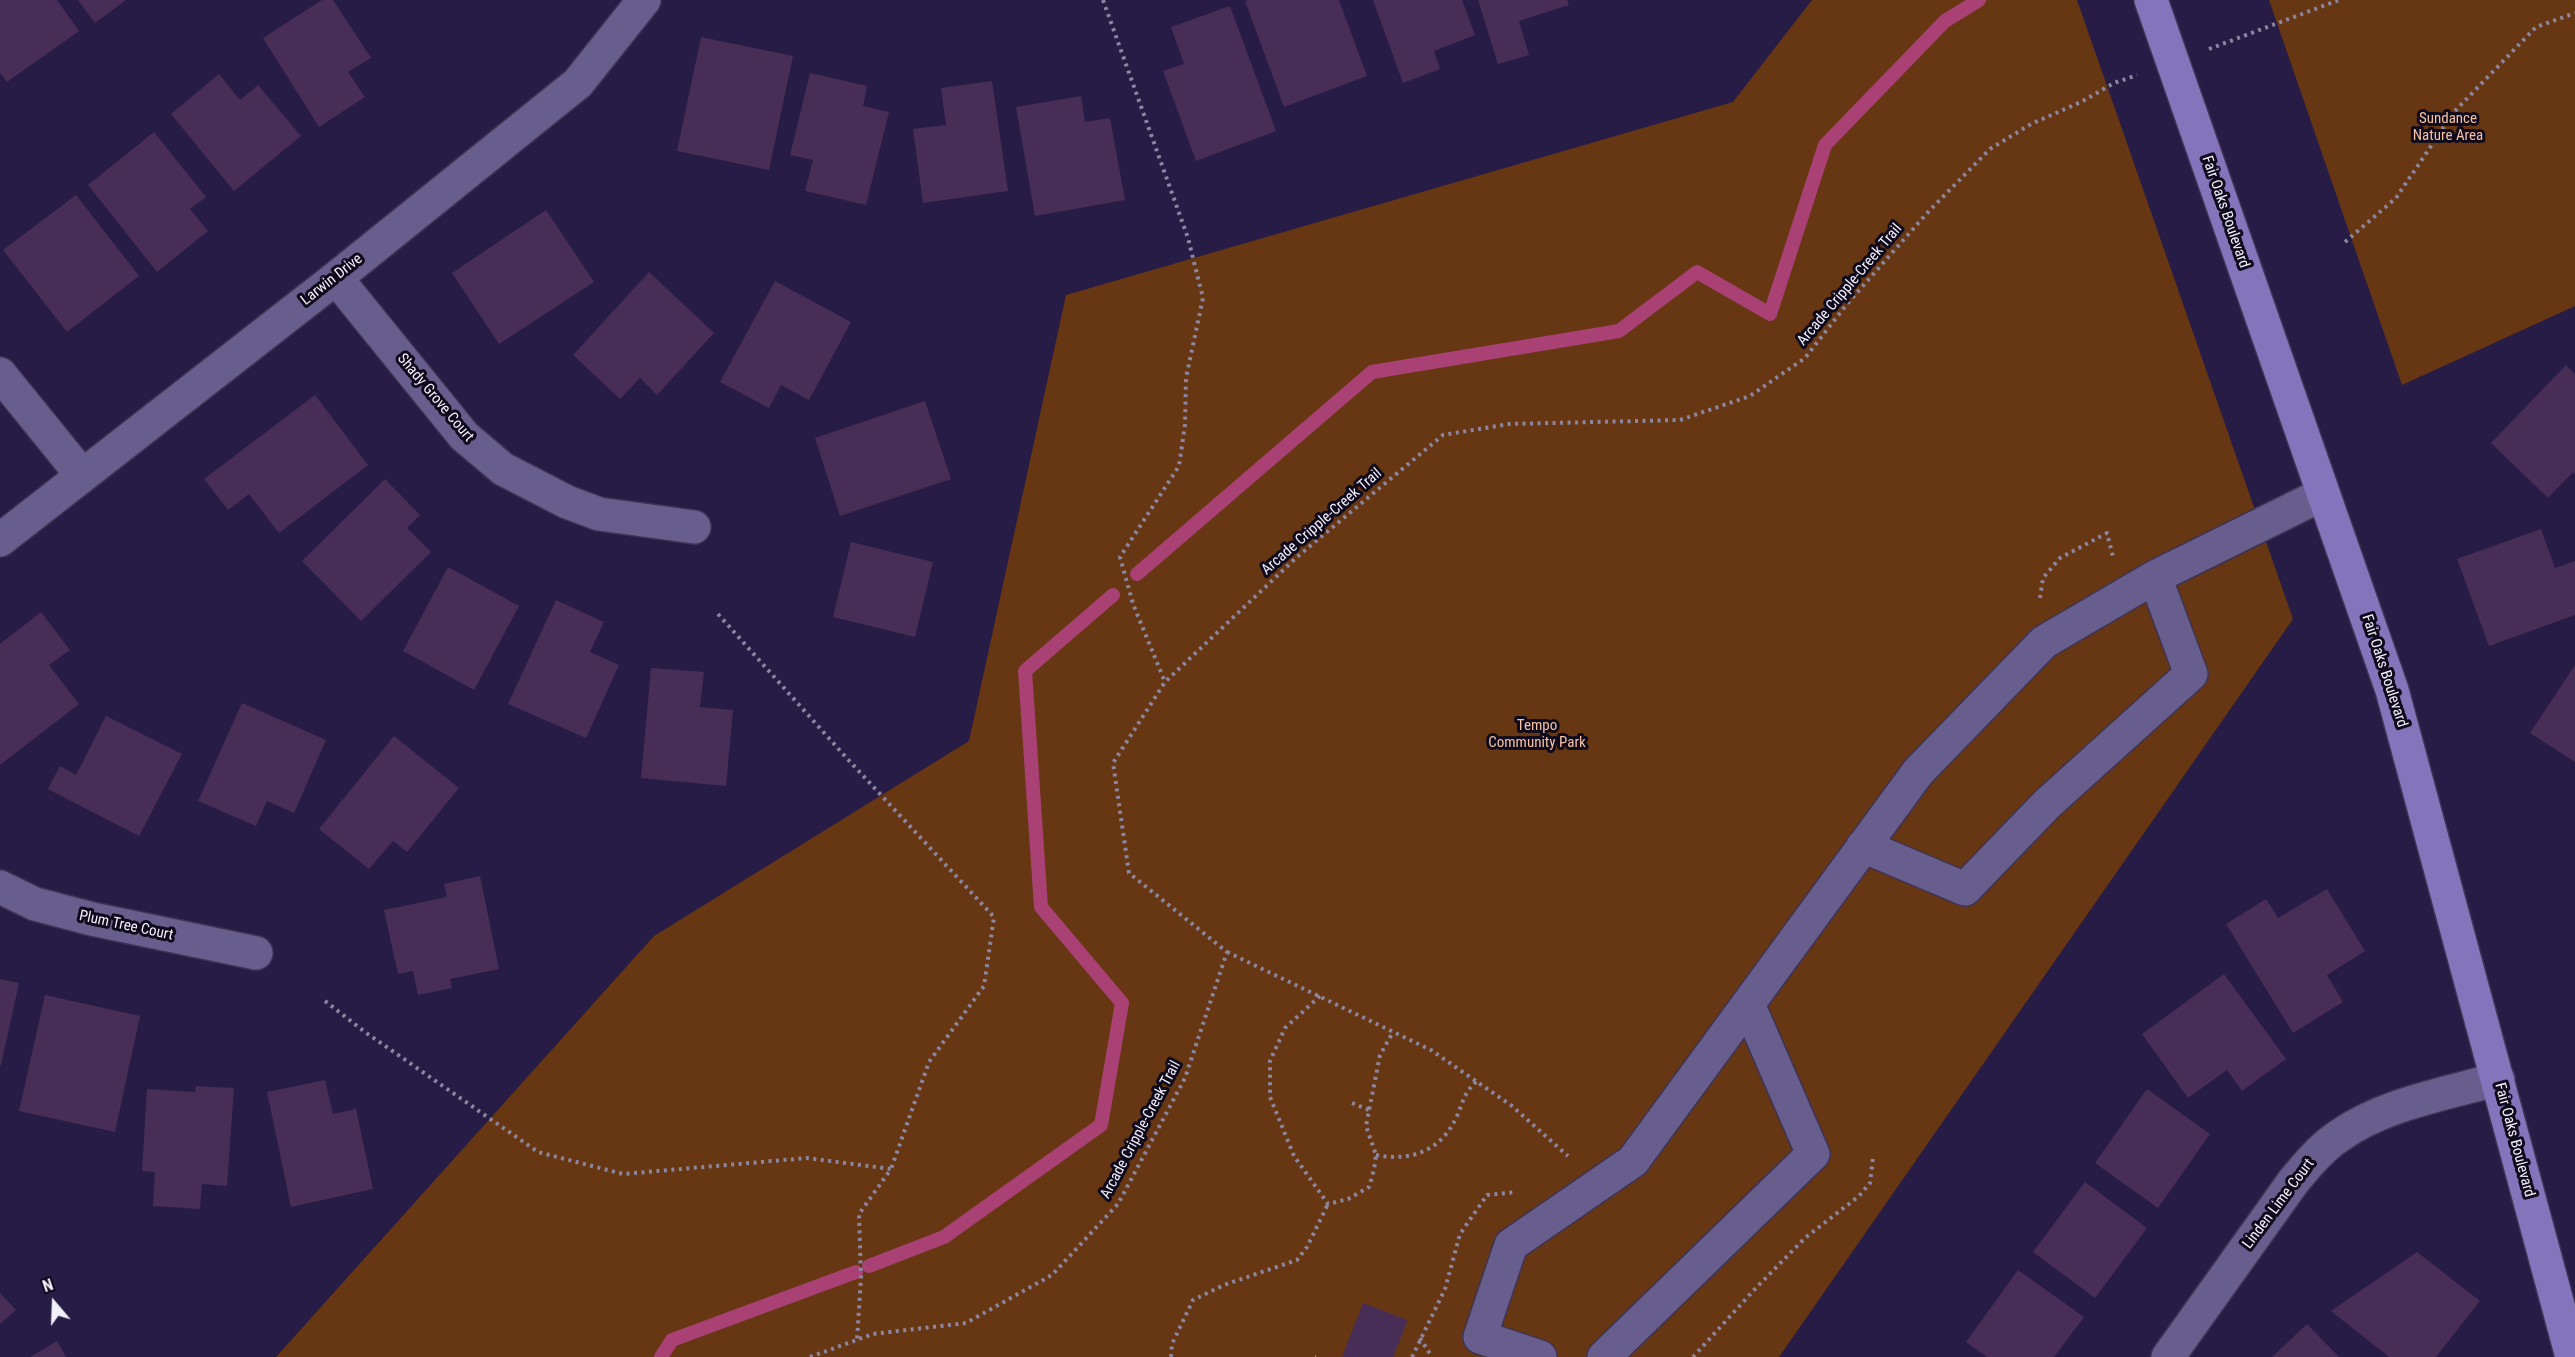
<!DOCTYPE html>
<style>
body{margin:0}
#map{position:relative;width:2575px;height:1357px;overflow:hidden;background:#271c45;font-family:"Roboto Condensed",sans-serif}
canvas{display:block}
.north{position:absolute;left:24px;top:1273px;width:60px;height:60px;-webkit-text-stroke:4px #0f0a1c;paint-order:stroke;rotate:341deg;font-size:16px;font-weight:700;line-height:24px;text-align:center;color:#f2f0fb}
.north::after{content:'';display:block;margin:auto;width:21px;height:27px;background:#f2f0fb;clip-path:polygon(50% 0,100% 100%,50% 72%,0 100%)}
</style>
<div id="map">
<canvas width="2575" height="1357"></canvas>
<div class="north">N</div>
</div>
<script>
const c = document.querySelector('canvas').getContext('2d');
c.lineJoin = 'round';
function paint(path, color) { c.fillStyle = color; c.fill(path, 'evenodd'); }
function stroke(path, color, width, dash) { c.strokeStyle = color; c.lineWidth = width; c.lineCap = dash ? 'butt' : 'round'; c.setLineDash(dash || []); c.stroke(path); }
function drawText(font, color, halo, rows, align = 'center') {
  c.font = font + ' "Roboto Condensed",sans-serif'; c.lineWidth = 6; c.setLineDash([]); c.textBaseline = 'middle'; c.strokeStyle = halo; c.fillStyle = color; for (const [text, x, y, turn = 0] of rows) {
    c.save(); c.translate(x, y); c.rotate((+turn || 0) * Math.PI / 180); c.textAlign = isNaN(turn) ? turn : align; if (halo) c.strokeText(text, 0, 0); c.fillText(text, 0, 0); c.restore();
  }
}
const green = new Path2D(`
 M1812 0H2077L2293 619 1779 1357H276L654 936 969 741 1066 295 1733 102Z
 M2269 0H2575V306L2402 385Z`);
const stream = new Path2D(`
 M1137 574 1372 372 1619 331 1697 272 1770 314 1825 145 1945 21 1979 0
 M869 1266 944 1237 1101 1125 1122 1003 1041 907 1025 671 1113 595
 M661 1357 672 1340 856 1272`);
const building = new Path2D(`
 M0 0H57L79 31 7 82 0 73Z
 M78 0H126L95 23Z
 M322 0H333L371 58 348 72 365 97 319 127 263 38Z
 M1249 0H1339L1367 76 1284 107 1245 1Z
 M1373 0H1462L1475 35 1434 51 1440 69 1403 83Z
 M1478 0H1567L1569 5 1519 21 1529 55 1498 64Z
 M1230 6 1276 131 1196 161 1163 71 1184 64 1171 27Z
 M701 37 793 56 769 170 677 151Z
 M810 73 867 86 863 106 889 112 866 205 805 191 813 160 790 155Z
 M219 74 240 100 258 85 301 136 234 191 171 114Z
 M992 81 1008 191 923 203 913 129 946 125 941 88Z
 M1081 96 1085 122 1110 118 1125 200 1035 216 1016 107Z
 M154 132 206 197 190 209 208 231 157 272 88 185Z
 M76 195 139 276 67 332 3 250Z
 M546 210 594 282 499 344 452 273Z
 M649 272 714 333 657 395 640 378 620 399 573 355Z
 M775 281 851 322 809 400 781 385 769 408 720 382Z
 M2566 365 2575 374V474L2573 472 2548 498 2491 443Z
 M315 395 368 465 279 533 249 494 228 510 204 479Z
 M925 401 951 479 840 516 815 438Z
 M385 479 420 515 407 528 431 552 361 621 302 561Z
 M2541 529 2555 568 2575 561V615L2489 646 2457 559Z
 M851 542 933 562 915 637 833 617Z
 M448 567 519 606 474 690 403 651Z
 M556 600 604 622 590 652 619 665 586 738 508 704Z
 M41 612 70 650 49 665 79 704 0 765V644Z
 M2575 665V762L2530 733Z
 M651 668 704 672 700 707 733 710 726 786 641 778Z
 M242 703 326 740 294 813 267 801 256 826 198 801Z
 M106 716 182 754 139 836 48 789 60 766 76 775Z
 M394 736 459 788 407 852 393 841 369 869 319 829Z
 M480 876 499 969 450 979 452 988 418 995 413 971 398 974 384 910 447 897 444 884Z
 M2327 889 2365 951 2327 975 2343 1002 2293 1033 2226 924 2266 899 2278 918Z
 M2224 974 2286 1059 2242 1091 2227 1070 2188 1098 2142 1034Z
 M0 979 19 983 1 1065H0Z
 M45 995 140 1016 115 1132 19 1111Z
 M325 1080 333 1114 356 1109 373 1189 291 1207 267 1092Z
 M196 1086 234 1088 227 1186 202 1184 200 1209 153 1206 155 1172 142 1171 147 1089 195 1092Z
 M2147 1089 2210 1134 2158 1208 2095 1163Z
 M2085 1182 2147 1228 2095 1298 2033 1252Z
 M2417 1252 2480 1301 2436 1357H2389L2331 1311Z
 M2018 1270 2084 1317 2054 1357H1987L1966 1342Z
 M0 1293 16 1310 0 1324Z
 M1363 1303 1408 1320 1393 1357H1342Z
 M2307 1324 2339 1357H2272Z
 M57 1341 66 1357H30Z`);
const path = new Path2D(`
 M1103 0 1188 238 1203 298 1186 378 1185 425 1179 466 1120 557 1133 604 1165 682
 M2209 49 2339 0
 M2345 242 2396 198 2454 112 2536 27 2575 13
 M2040 598 2043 578 2060 558 2107 533 2113 557
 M718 614 843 754 994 917 984 986 929 1062 891 1169
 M1227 952 1431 1050 1512 1106 1568 1156
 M1320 996 1285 1028 1270 1061V1097L1294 1156 1328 1204 1348 1199 1369 1187 1374 1170 1376 1155 1366 1126 1380 1055 1393 1032
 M325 1001 365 1032 538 1152 623 1174 807 1158 891 1169 859 1214 861 1278 857 1339
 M1352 1103 1369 1110
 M1376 1155C1412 1162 1442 1150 1457 1116 1464 1100 1463 1094 1477 1081
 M1420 1338 1432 1357
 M810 1357 873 1334 966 1323 1052 1275 1118 1204 1185 1078 1227 952 1129 873 1113 763 1165 682 1297 557 1443 435 1509 424 1680 420 1750 396 1805 358 1847 304 1929 211 1990 149 2031 124 2081 102 2114 83 2137 75
 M1171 1357 1172 1344 1193 1300 1224 1285 1297 1260 1307 1247 1328 1204
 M1315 1357H1316
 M1412 1357 1445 1289 1460 1234 1487 1195 1516 1192
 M1693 1357 1754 1290 1805 1238 1859 1196 1870 1183 1873 1158`);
const minor = new Path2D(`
 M336 278 464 436 503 469 567 502 599 514 694 527
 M0 374 81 474
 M0 540 336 278 578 83 644 0
 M1863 846 1965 889 2047 804 2191 674 2155 577
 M0 887 35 904 92 919 256 953
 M1540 1357 1480 1337 1511 1245 1633 1161 1918 772 2044 642 2155 577 2323 494
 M1604 1357 1813 1154 1748 1004
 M2168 1357 2293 1182C2307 1165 2321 1148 2339 1136 2384 1104 2445 1094 2498 1079`);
const major = new Path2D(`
 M2151 0 2392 690 2572 1357`);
const parkNames = [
 ["Sundance",2448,119],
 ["Nature Area",2448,136],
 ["Tempo",1537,726],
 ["Community Park",1537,743]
];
const streetNames = [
 ["Fair Oaks Boulevard",2225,212,71],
 ["Larwin Drive",332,280,-38],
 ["Arcade Cripple-Creek Trail",1850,285,-50],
 ["Shady Grove Court",435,398,50],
 ["Arcade Cripple-Creek Trail",1322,522,-41],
 ["Fair Oaks Boulevard",2384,671,72],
 ["Plum Tree Court",126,926,12],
 ["Arcade Cripple-Creek Trail",1141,1130,-62],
 ["Fair Oaks Boulevard",2514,1140,75],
 ["Linden Lime Court",2279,1204,-53]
];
paint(green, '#673714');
stroke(stream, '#a94174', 14);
paint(building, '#482e56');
stroke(minor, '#3e3354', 36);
stroke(major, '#3e3354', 36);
stroke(path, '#8c86a0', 4, [3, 4.5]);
stroke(minor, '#685e8d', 33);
stroke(major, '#8474bc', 33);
drawText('15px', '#f6c3a5', '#0f0a1c', parkNames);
drawText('15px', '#f2f0fb', '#0f0a1c', streetNames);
</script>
